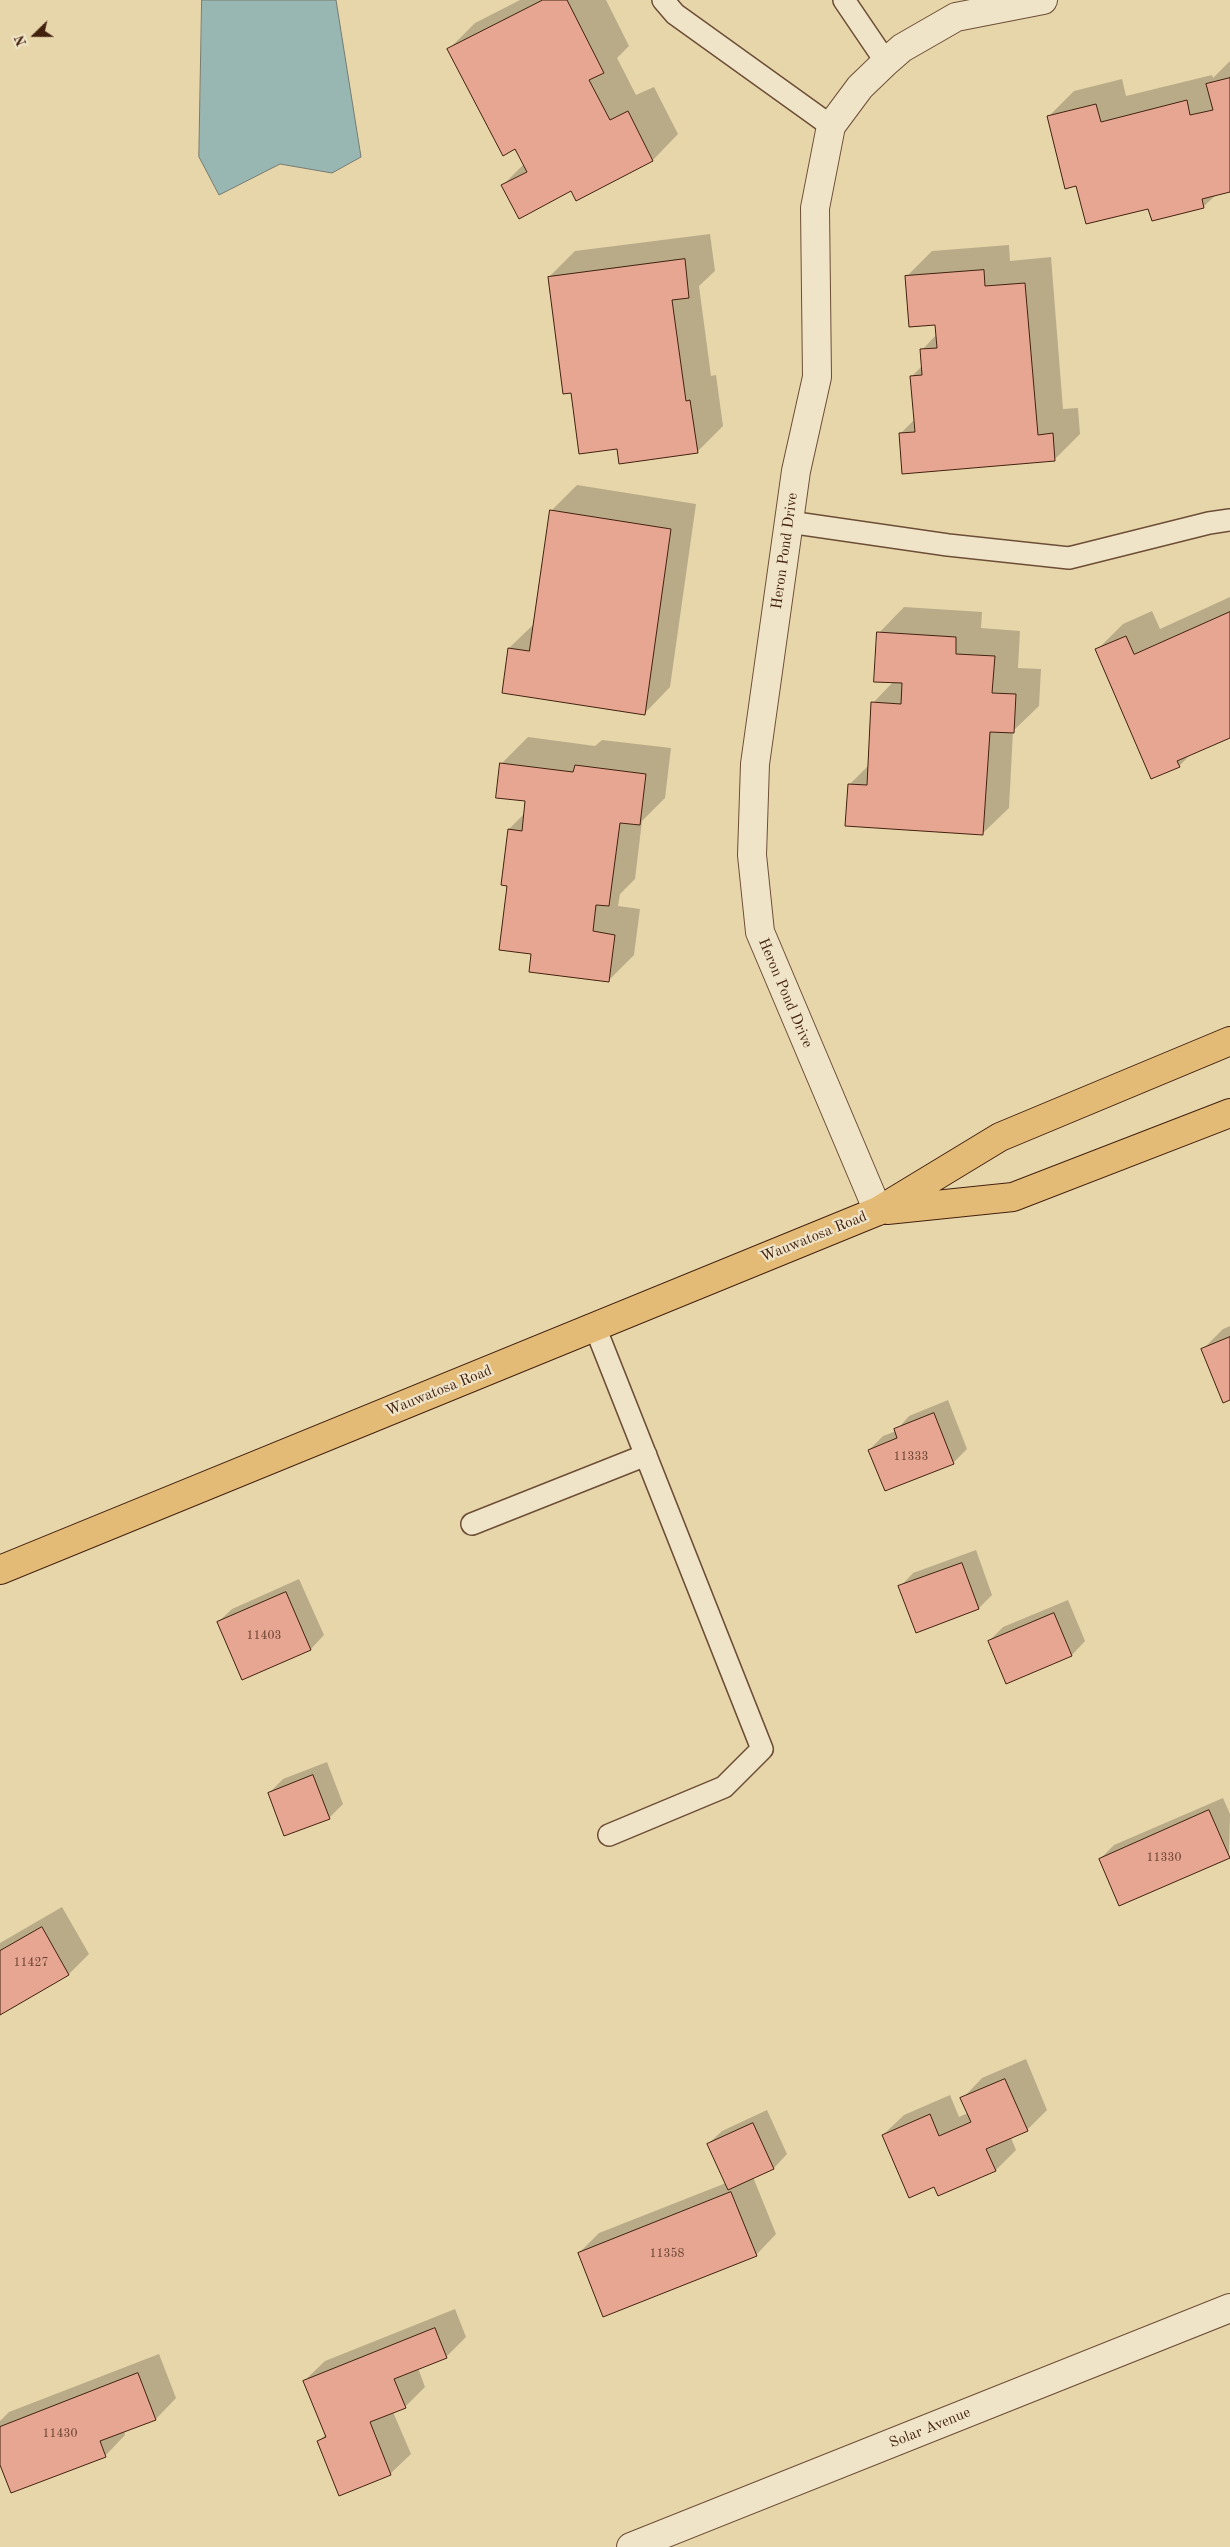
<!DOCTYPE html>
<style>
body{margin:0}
#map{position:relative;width:1230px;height:2547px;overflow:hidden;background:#e8d6ab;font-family:"Old Standard TT",serif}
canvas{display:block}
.north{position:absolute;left:10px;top:10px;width:50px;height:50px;-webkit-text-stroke:4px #f0e4c8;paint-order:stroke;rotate:248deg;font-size:14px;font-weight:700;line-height:20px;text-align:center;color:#42210f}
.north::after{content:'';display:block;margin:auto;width:18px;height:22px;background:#42210f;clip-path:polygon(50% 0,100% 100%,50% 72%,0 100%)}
</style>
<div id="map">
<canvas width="1230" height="2547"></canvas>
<div class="north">N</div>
</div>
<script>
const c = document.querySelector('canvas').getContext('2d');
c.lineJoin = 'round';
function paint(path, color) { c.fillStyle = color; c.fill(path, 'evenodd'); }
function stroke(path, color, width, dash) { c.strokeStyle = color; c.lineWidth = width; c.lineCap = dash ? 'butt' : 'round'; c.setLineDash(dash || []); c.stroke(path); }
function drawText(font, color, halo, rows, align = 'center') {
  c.font = font + ' "Old Standard TT",serif'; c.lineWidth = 4.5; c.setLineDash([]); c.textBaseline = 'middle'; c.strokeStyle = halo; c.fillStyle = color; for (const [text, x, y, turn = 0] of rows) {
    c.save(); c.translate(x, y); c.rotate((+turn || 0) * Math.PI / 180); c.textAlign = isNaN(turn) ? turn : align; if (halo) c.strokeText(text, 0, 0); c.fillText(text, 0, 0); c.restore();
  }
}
const water = new Path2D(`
 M202 0H336L361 157 332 173 280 164 219 195 199 157Z`);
const shadow = new Path2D(`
 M520 0H606L629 46 617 58 636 95 654 87 678 134 653 160 576 199 572 190 503 185 524 164 449 49 475 23Z
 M1230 61V191L1216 195 1203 207H1149L1077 184 1048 117 1074 91 1122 79 1126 96 1212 75 1213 78Z
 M710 234 715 271 699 286 711 376 716 375 723 426 697 452 618 447 572 392 549 277 575 251Z
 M1009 245 1010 261 1051 257 1063 409 1078 408 1080 434 1054 460 901 433 915 419 911 377 923 365 922 350 937 334 936 323 906 277 932 251Z
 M577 485 696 504 670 687 645 713 509 648 534 624 551 511Z
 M1230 597V737L1192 753 1179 766 1097 650 1123 624 1152 611 1160 629Z
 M904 607 982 612 981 628 1020 631 1018 668 1041 669 1039 706 1013 731 1009 808 983 833 849 785 869 765 873 703 894 681 879 633Z
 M528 737 595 746 602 740 671 748 665 798 642 821 635 879 620 894 618 906 640 909 634 955 608 981 532 953 508 885 509 829 525 813 527 800 498 797 502 763Z
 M1230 1326V1399L1203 1349 1223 1329Z
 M948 1400 967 1449 953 1463 869 1450 883 1436 896 1431 909 1416Z
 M976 1550 992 1595 979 1608 900 1587 913 1573Z
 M299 1579 324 1635 311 1649 218 1622 232 1609Z
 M1068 1600 1085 1641 1072 1655 1007 1682 989 1641 1003 1627Z
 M327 1762 343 1804 329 1818 269 1793 283 1779Z
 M1223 1798 1230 1814 1229 1857 1100 1859 1114 1845Z
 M62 1907 89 1954 69 1974 0 2014V1943Z
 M1026 2059 1047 2110 1027 2130 1011 2138 1016 2150 996 2170 935 2185 883 2135 904 2115 950 2095 959 2117 968 2113 962 2099 982 2078Z
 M767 2110 787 2154 774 2168 753 2177 776 2234 756 2255 579 2253 599 2233 726 2183 708 2144 722 2131Z
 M455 2309 466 2337 446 2357 418 2368 425 2387 405 2407 393 2412 411 2454 390 2474 319 2441 326 2434 304 2381 325 2361Z
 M159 2354 176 2398 156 2419 124 2431 125 2435 105 2456 0 2461V2421L9 2412Z`);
const building = new Path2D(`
 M543 0H567L604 73 589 80 610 120 628 111 653 161 576 201 571 191 519 219 501 185 527 172 515 149 503 156 447 49Z
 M1230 78V192L1202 199 1204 208 1152 221 1148 209 1086 224 1076 186 1065 189 1047 116 1096 104 1101 122 1187 100 1190 115 1213 110 1206 84Z
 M685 259 689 298 672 300 686 401 690 400 698 453 619 464 617 449 579 454 571 393 563 394 548 277Z
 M984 270 985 286 1025 283 1038 435 1053 433 1055 461 902 474 899 433 915 432 910 376 922 375 920 349 937 348 935 325 909 327 905 276Z
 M550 510 671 529 645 715 502 693 508 648 529 651Z
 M1230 612V738L1177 761 1180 767 1151 779 1095 649 1126 636 1134 654Z
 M877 632 956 637V654L995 656 992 693 1016 694 1014 733 990 732 983 835 845 826 848 784 867 785 871 702 901 704 902 683 874 682Z
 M500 763 573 772 575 765 646 774 640 825 620 823 609 906 596 905 593 931 615 935 609 982 529 972 531 954 499 950 507 886 501 885 508 829 522 831 525 801 496 798Z
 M1230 1337V1400L1223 1403 1201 1349Z
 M934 1413 954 1464 885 1491 868 1450 897 1438 894 1429Z
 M962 1563 979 1609 916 1633 898 1586Z
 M286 1592 311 1650 242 1680 217 1622Z
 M1054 1613 1072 1656 1006 1684 988 1641Z
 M313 1775 330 1819 284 1836 268 1793Z
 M1209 1810 1230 1858 1119 1906 1099 1859Z
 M42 1927 69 1975 0 2015V1951Z
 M1005 2079 1028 2131 986 2149 996 2171 938 2196 934 2187 909 2198 882 2135 930 2114 939 2136 971 2122 960 2098Z
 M753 2123 774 2169 728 2190 707 2144Z
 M731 2192 757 2256 603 2317 578 2253Z
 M435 2328 447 2358 394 2379 406 2408 370 2422 391 2475 339 2496 317 2441 326 2437 303 2381Z
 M138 2373 156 2420 100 2441 106 2457 11 2493 0 2465V2427Z`);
const service = new Path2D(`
 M663 0 675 14 831 126
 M844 0 886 62
 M789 522 948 545 1069 558 1209 523 1230 520
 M595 1327 762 1749 724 1787 609 1835
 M472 1524 646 1455`);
const minor = new Path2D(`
 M878 1211 760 932 752 855 755 764 796 471 817 377 815 208 831 126 860 87 886 62 902 48 956 17 1043 0
 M631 2547 1230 2308`);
const primary = new Path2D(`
 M887 1210 1013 1197 1230 1113
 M0 1570 878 1211 1000 1137 1230 1041`);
const numberNames = [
 ["11333",911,1457],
 ["11403",264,1636],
 ["11330",1164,1858],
 ["11427",31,1963],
 ["11358",667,2254],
 ["11430",60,2434]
];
const streetNames = [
 ["Heron Pond Drive",785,551,-82],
 ["Heron Pond Drive",785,993,67],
 ["Wauwatosa Road",814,1237,-22],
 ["Wauwatosa Road",439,1391,-22],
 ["Solar Avenue",930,2428,-22]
];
paint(water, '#99b7b2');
stroke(water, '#767b71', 1);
paint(shadow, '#0003');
paint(building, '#e6a692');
stroke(building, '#42210f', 1);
stroke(service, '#6c4e36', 24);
stroke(minor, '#6c4e36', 30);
stroke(primary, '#42210f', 30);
stroke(service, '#f0e4c8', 21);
stroke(minor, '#f0e4c8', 28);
stroke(primary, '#e4bb76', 28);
drawText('12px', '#6b4230', null, numberNames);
drawText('15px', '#42210f', '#f0e4c8', streetNames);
</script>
